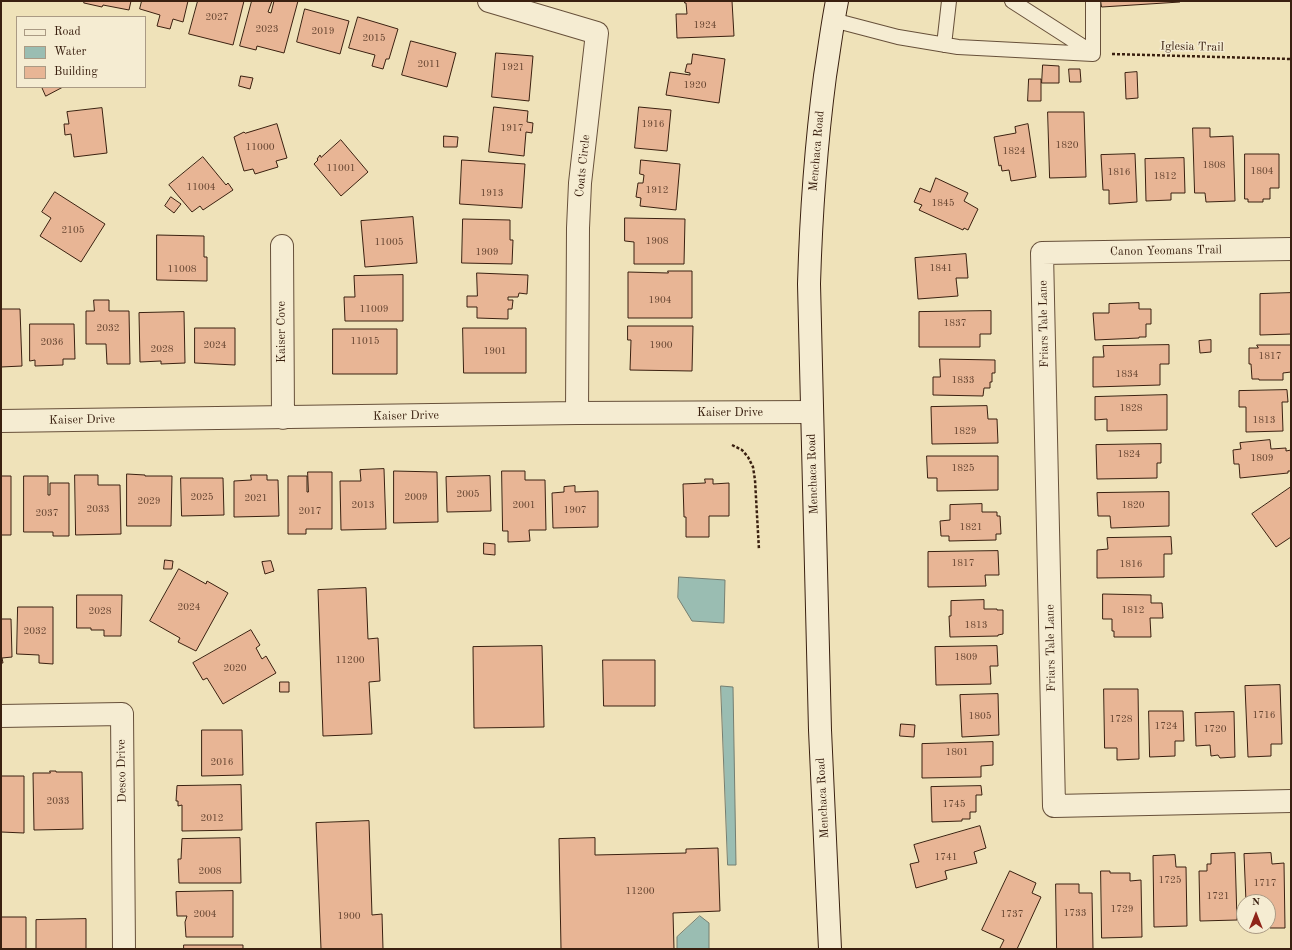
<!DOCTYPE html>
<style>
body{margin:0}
#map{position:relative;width:1292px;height:950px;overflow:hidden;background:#efe2b9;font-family:"Old Standard TT",serif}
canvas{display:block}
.frame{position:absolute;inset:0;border:2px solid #3a2010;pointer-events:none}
.legend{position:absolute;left:16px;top:16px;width:130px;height:72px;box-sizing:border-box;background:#f5ecd2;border:1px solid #aa9a84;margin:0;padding:5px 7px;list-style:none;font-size:12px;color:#3a2010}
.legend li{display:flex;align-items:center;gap:8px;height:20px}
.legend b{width:20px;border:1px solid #aa9a84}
.north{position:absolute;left:1236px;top:894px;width:40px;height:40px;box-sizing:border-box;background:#f5ecd2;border:1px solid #aa9a84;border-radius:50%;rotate:0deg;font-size:11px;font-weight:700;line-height:16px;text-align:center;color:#3a2010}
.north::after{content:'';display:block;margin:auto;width:14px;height:18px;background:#8f2418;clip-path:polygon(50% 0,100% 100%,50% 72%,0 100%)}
</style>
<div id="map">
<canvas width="1292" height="950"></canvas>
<div class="frame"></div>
<ul class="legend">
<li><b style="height:5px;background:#f5ecd2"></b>Road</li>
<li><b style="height:11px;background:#9abdb2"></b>Water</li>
<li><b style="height:11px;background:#e8b595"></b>Building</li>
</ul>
<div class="north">N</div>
</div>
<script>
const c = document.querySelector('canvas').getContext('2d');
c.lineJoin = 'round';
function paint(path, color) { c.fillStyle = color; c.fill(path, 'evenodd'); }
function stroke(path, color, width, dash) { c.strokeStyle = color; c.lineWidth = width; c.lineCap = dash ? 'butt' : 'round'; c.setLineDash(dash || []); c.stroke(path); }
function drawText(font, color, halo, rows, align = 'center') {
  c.font = font + ' "Old Standard TT",serif'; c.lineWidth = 3; c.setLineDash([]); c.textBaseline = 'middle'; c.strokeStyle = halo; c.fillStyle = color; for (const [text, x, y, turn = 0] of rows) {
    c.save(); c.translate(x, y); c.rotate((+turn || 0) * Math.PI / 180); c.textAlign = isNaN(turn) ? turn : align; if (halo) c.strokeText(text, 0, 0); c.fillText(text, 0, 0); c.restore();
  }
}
const water = new Path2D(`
 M679 577 725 580 724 623 692 621 678 598Z
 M721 686 733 687 736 865H728Z
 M700 916 709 923V949H677V937Z`);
const building = new Path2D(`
 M85 1H131L129 10 103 5 102 7 84 3Z
 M142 1H188L183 22 173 19 170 29 157 26 160 15 140 9Z
 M198 1H244L233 45 189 34Z
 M252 1H272L268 12 271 13 274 1H298L284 53 257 46 256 50 240 46Z
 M685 1H732L734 36 677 38 676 14H687L686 3H685Z
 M1101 1H1180V2L1102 7Z
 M305 9 349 21 340 54 297 42Z
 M358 17 398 29 389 59H386L383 69 372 66 375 55 349 48Z
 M411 41 456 53 447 87 402 75Z
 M496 53 533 56 529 101 492 97Z
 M693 54 725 59 719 103 666 95 670 72 690 75V73L685 72 687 64H691Z
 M1043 65 1059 66V83H1042Z
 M1069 69H1080L1081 82H1070Z
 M1137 72 1138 98 1126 99 1125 73Z
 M241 76 253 78 250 89 239 86Z
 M1029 79H1041V101H1028Z
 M42 87H63L46 96Z
 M494 107 528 111 527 122 533 123 532 133 526 132 524 156 489 152Z
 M639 107 671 110 667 151 635 148Z
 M102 108 107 153 74 157 71 134 65 135 64 124H69L67 112Z
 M1048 112H1084L1086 177 1050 178Z
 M277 124 287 158 276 161 278 167 268 170 255 174 253 169 244 171 234 137 244 132 245 133Z
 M1028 124 1036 177 1011 181 1009 170 1002 171 1001 165 999 166 994 137 1016 133 1015 127Z
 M1193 128H1210V137L1233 136 1235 201 1206 202 1205 193H1195Z
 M444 136 458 137 457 147H444Z
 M341 140 368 172 341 196 314 164 318 160 317 159 320 155 321 157Z
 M1135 154 1137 202 1109 204V190H1103L1101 155Z
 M1245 154H1279V188H1270V199H1263V202H1248V199H1245Z
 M203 157 226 185 228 183 233 190 203 210 200 206 192 212 169 185Z
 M1184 158 1185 193H1171V200L1146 201 1145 159Z
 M462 160 525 164 522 208 460 204Z
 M641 160 680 164 676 210 640 206 641 198 636 197 638 183H643L644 175 640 174Z
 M936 178 968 193 964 201 978 209 968 230 964 228 963 230 919 210 922 205 914 202 920 188 930 192Z
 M55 192 105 224 81 262 40 236 51 218 42 212Z
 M171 197 181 204 174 213 165 206Z
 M413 217 417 263 365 267 361 221Z
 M625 218 685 219 684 264H634V242L625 241Z
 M463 219 510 220V240H513L512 264 462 263Z
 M157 235 204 236V257H207V281L157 280Z
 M966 254 968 278H956L958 296 918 299 915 258Z
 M668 271H692V318H628V272L668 273Z
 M477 273 528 275 527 294 519 293 518 297H508V300H513L512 309H508V319L477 318V307H467V296H477Z
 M403 275V321H345L344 297H355L354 276Z
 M1291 293V334L1260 335V294Z
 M94 300H109V311H129L130 364H107L106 344H86V311H94Z
 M1139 303V309H1151V324H1146V337H1139V338L1095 340 1093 313H1109V304Z
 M1 309H20L22 366 1 367Z
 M991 311V334H980V347H919V312Z
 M184 312 185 363 161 364V361L140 362 139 313Z
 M30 324H74L75 359H63V365L35 366V360L30 361Z
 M628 326H693L692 371 630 370 631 340H628Z
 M195 328H235V365L195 363Z
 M463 328H526V373H464Z
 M333 329H397V374H333Z
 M1211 340V352L1200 353 1199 341Z
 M1169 345V364H1160V385L1093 387V357H1104L1103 346Z
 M1257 345H1291V372L1283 373V380H1259V379H1252L1251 364H1249V348H1258Z
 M940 359 995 360V373H992V382H990V388H984L983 396 933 395V377H940Z
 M1287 390 1288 402H1282L1283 431 1246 432V407H1239V391Z
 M1167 395V430L1107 431V419L1095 420V397Z
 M987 406 988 419H997L998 443 932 444 931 407Z
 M1270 440 1271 449 1286 448V451L1291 450V471H1288V473L1240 478 1239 464H1234L1233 450 1241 449 1240 443Z
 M1161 444V463H1157V478L1097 479 1096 445Z
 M927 456H998V490L937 491V478H928Z
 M384 469 386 529 341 530 340 481H361L360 470Z
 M394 471 437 472 438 522 394 523Z
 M502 471H525V480H545L546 530H529L530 541 508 542V531H503Z
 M308 472H332V529H306V534H288V476H307V492H308Z
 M127 474 145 475V476H172L171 526H127Z
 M75 475H98V485H120L121 534 76 535Z
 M251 475H267V480H278L279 516 234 517V481L251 480Z
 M1 476H11V535H1Z
 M24 476H48V495H50V483H69V536H53V532H24Z
 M490 476 491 511 447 512 446 477Z
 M181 478H223L224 515 182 516Z
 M705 479H713V484L729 483V516H709V537H686V517H684L683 484 705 483Z
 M575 486V492L598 491V527L553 528 552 493 564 492V487Z
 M1291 487V537L1276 547 1252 514Z
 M1169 492V526L1111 528 1110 516H1098L1097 493Z
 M982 504V512H997V516H1000L1001 534H996V540L949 541V536H941L940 521 950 520V505Z
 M1171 537 1172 554H1164V577L1097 578V550L1108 549 1107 538Z
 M484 543 495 544V555L484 554Z
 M998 551 999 575H985L986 586 928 587V552Z
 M165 560 173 561 172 569H164Z
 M271 561 274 571 265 574 262 562Z
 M179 569 206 584 207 581 228 593 196 651 178 642 180 638 150 621Z
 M366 588 368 639 378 638 380 681 369 682 372 734 323 736 318 590Z
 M1103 594 1151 595V603H1162L1163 618H1150L1151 637H1114V631H1112V619H1103Z
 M77 595H122L121 636H104V630H91V628H77Z
 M984 600V609H997V610H1003V634L998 635V636L950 637 949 616H951V601Z
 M18 607H53V664L39 663V655L17 654Z
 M1 619H11L12 657 2 658 3 663H1Z
 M251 630 260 645 256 648 262 659 266 656 276 673 223 704 207 678 203 680 193 663Z
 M542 646 544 727 474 728 473 647Z
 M997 646 998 666H990L991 684 936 685 935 647Z
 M603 660H655V706H604Z
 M280 682H289V692H280Z
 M1280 685 1282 744H1271V756L1248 757 1245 686Z
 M1104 689H1138L1139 759 1117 760V748H1105Z
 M998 694 999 735 962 737 960 695Z
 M1149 711H1183L1184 741H1175V756L1150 757Z
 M1234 712 1235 757 1220 758 1218 755 1211 756 1210 745 1196 746 1195 713Z
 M901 724 915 725 914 737 900 736Z
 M202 730H242L243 775 202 776Z
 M993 742V765L981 766V777L922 778V744Z
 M50 771H56V772H82L83 829 34 830 33 773H50Z
 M1 776H24V833L1 832Z
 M241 785 242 830 182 831V805L178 806V801H176L177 786Z
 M981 786 982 795H976V812H970V819H962V821L932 822 931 787Z
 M369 821 372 915 382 914 383 949H321L316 823Z
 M980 826 986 848 974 852 977 863 945 871 947 879 916 888 910 864 919 862 914 845Z
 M240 838 241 883H179L178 859H181L182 839Z
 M595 838V855L686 853V849L718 848 720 911 673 913 674 949H561L559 839Z
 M1235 853 1237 920 1200 921 1199 871H1207V864H1211V854Z
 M1271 853 1272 864 1284 863 1285 928H1270V919H1268V902H1246L1244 854Z
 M1175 855 1176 867H1186L1187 926 1154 927 1153 856Z
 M1010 871 1036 883 1032 893 1041 897 1017 949H1002L1000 948 1004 940 982 930Z
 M1101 871H1110V873H1130V881L1141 880 1142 937 1102 938Z
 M1056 884H1079V893H1092L1093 949H1057Z
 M233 891V937H186L185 922 187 916H177L176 892Z
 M1 917H26V949H1Z
 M86 919V949H36V920Z
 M184 945H243V949H184Z`);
const path = new Path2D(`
 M1112 54 1291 59
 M732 445 742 450 748 457 753 467 755 480 759 550`);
const service = new Path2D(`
 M1012 1 1093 53
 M1093 1V54
 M833 20 898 37 958 47 1093 54
 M944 45 949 1`);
const minor = new Path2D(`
 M489 1 597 33 580 183 578 228 577 413
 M282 246 283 418
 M1291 249 1042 253 1054 806 1291 801
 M1 421 577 413 811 412
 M1 716 122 714 124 949`);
const secondary = new Path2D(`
 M830 949 820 730 809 284C811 215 816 145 825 76 829 51 832 26 837 1`);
const numberNames = [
 ["2027",217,17],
 ["1924",705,25],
 ["2023",267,29],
 ["2019",323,31],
 ["2015",374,38],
 ["2011",429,64],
 ["1921",513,67],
 ["1920",695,85],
 ["1916",653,124],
 ["1917",512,128],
 ["1820",1067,145],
 ["11000",260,147],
 ["1824",1014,151],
 ["1808",1214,165],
 ["11001",341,168],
 ["1804",1262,171],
 ["1816",1119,172],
 ["1812",1165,176],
 ["11004",201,187],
 ["1912",657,190],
 ["1913",492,193],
 ["1845",943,203],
 ["2105",73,230],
 ["1908",657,241],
 ["11005",389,242],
 ["1909",487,252],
 ["1841",941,268],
 ["11008",182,269],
 ["1904",660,300],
 ["11009",374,309],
 ["1837",955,323],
 ["2032",108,328],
 ["11015",365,341],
 ["2036",52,342],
 ["2024",215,345],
 ["1900",661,345],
 ["2028",162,349],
 ["1901",495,351],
 ["1817",1270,356],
 ["1834",1127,374],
 ["1833",963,380],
 ["1828",1131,408],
 ["1813",1264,420],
 ["1829",965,431],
 ["1824",1129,454],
 ["1809",1262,458],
 ["1825",963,468],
 ["2005",468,494],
 ["2025",202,497],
 ["2009",416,497],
 ["2021",256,498],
 ["2029",149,501],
 ["2013",363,505],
 ["2001",524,505],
 ["1820",1133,505],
 ["2033",98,509],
 ["1907",575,510],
 ["2017",310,511],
 ["2037",47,513],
 ["1821",971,527],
 ["1817",963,563],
 ["1816",1131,564],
 ["2024",189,607],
 ["1812",1133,610],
 ["2028",100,611],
 ["1813",976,625],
 ["2032",35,631],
 ["1809",966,657],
 ["11200",350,660],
 ["2020",235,668],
 ["1716",1264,715],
 ["1805",980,716],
 ["1728",1121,719],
 ["1724",1166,726],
 ["1720",1215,729],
 ["1801",957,752],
 ["2016",222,762],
 ["2033",58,801],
 ["1745",954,804],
 ["2012",212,818],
 ["1741",946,857],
 ["2008",210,871],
 ["1725",1170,880],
 ["1717",1265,883],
 ["11200",640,891],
 ["1721",1218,896],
 ["1729",1122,909],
 ["1733",1075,913],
 ["2004",205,914],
 ["1737",1012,914],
 ["1900",349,916]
];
const streetNames = [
 ["Iglesia Trail",1192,47,1],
 ["Menchaca Road",817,151,-85],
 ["Coats Circle",583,166,-84],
 ["Canon Yeomans Trail",1166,251,-1],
 ["Friars Tale Lane",1044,324,-91],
 ["Kaiser Cove",282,332,-90],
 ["Kaiser Drive",730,413],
 ["Kaiser Drive",406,416,-1],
 ["Kaiser Drive",82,420,-1],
 ["Menchaca Road",813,474,-92],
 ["Friars Tale Lane",1051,648,-91],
 ["Desco Drive",122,771,-91],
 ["Menchaca Road",823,798,-93]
];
paint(water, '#9abdb2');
stroke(water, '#747e71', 1);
paint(building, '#e8b595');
stroke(building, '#3a2010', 1);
stroke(service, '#67503a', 16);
stroke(minor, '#67503a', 24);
stroke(secondary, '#3a2010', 24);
stroke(path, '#3a2010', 2.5, [3, 2]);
stroke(service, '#f5ecd2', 14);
stroke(minor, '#f5ecd2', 22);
stroke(secondary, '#f5ecd2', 22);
drawText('10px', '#664531', null, numberNames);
drawText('12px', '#3a2010', '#f5ecd2', streetNames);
</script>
